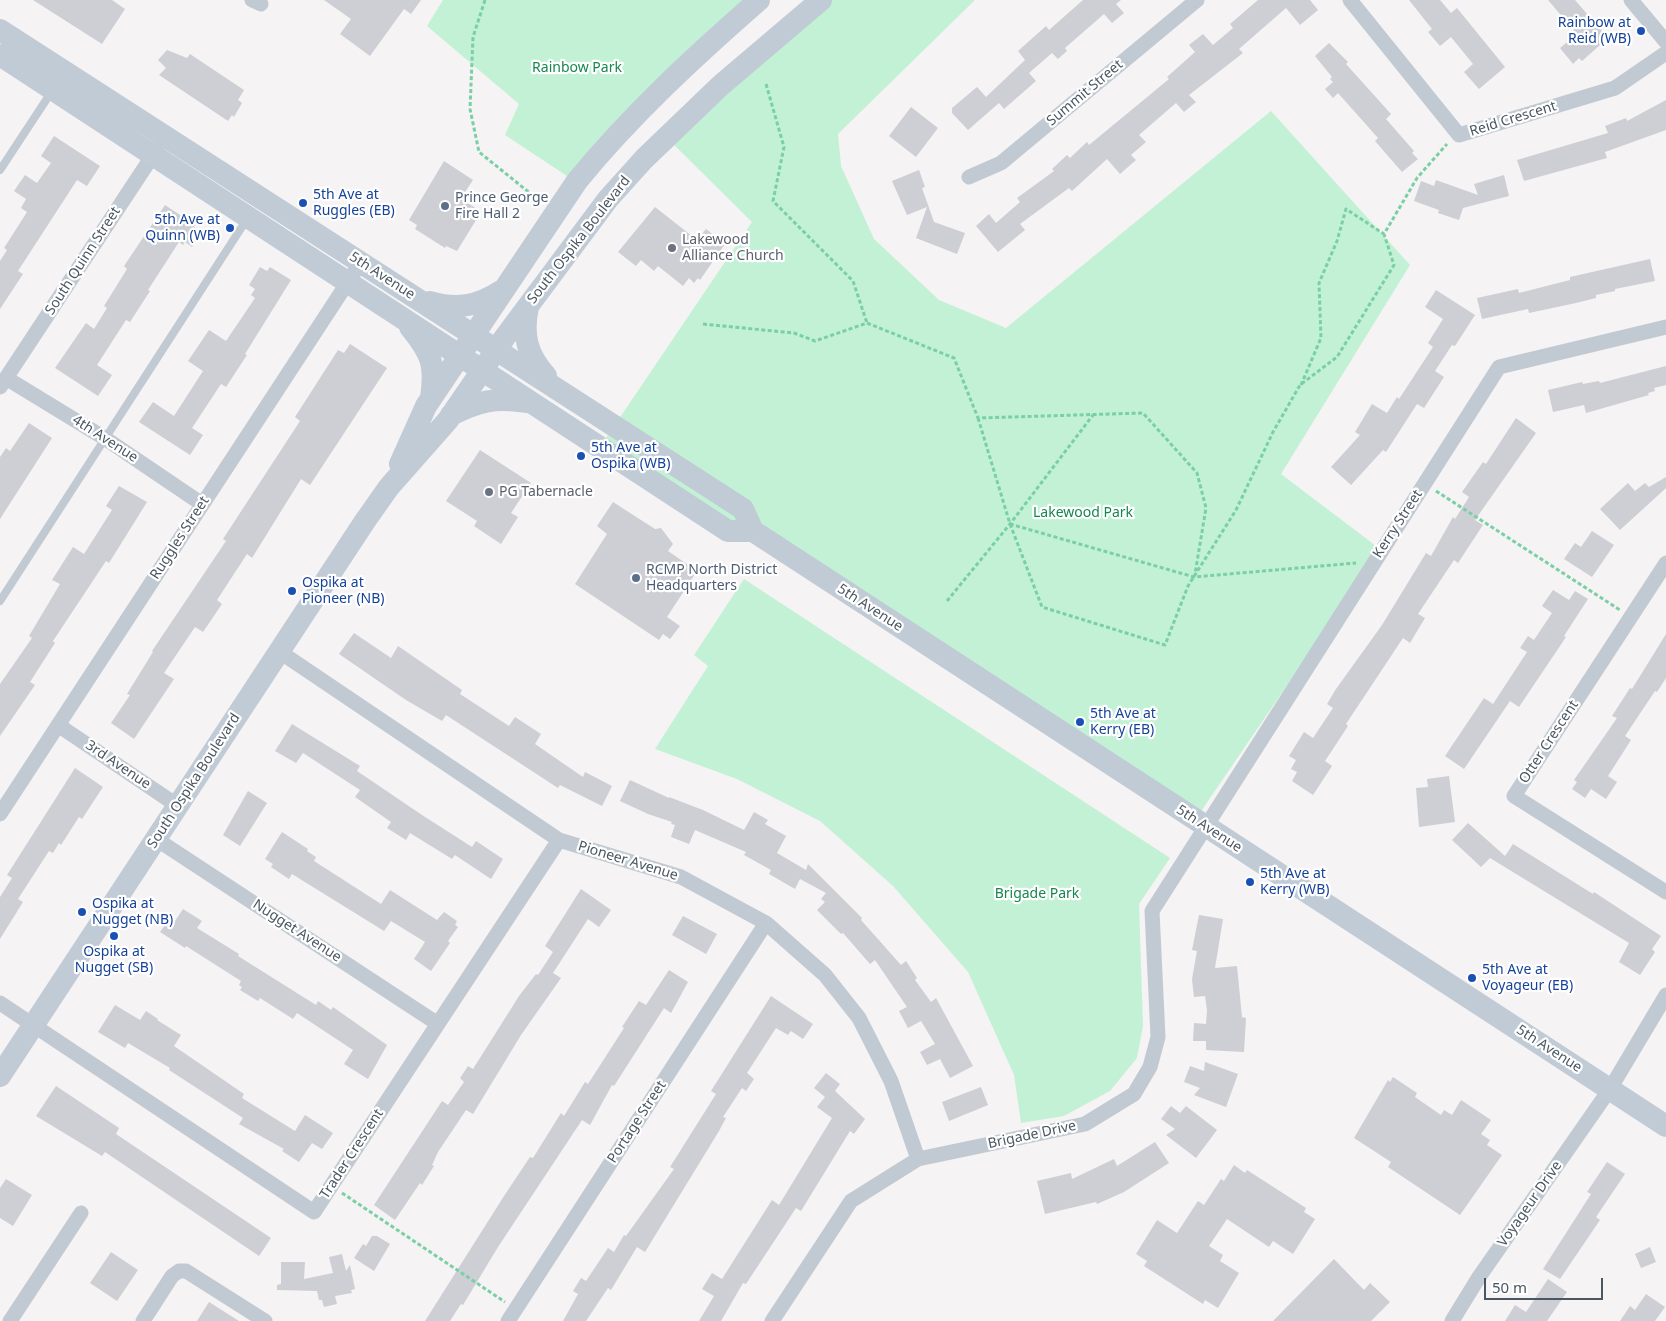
<!DOCTYPE html>
<style>
body{margin:0}
#map{position:relative;width:1666px;height:1321px;overflow:hidden;background:#f5f3f3;font-family:"Noto Sans",sans-serif}
canvas{display:block}
.scale{position:absolute;left:1484px;top:1278px;width:119px;height:22px;box-sizing:border-box;border:2px solid #4a5661;border-top:0;padding-left:6px;font-size:15px;line-height:18px;white-space:nowrap;color:#4a5661;-webkit-text-stroke:4px #fff;paint-order:stroke}
</style>
<div id="map">
<canvas width="1666" height="1321"></canvas>
<div class="scale">50 m</div>
</div>
<script>
const c = document.querySelector('canvas').getContext('2d');
c.lineJoin = 'round';
function paint(path, color) { c.fillStyle = color; c.fill(path, 'evenodd'); }
function stroke(path, color, width, dash) { c.strokeStyle = color; c.lineWidth = width; c.lineCap = dash ? 'butt' : 'round'; c.setLineDash(dash || []); c.stroke(path); }
function drawText(font, color, halo, rows, align = 'center') {
  c.font = font + ' "Noto Sans",sans-serif'; c.lineWidth = 4.5; c.setLineDash([]); c.textBaseline = 'middle'; c.strokeStyle = halo; c.fillStyle = color; for (const [text, x, y, turn = 0] of rows) {
    c.save(); c.translate(x, y); c.rotate((+turn || 0) * Math.PI / 180); c.textAlign = isNaN(turn) ? turn : align; if (halo) c.strokeText(text, 0, 0); c.fillText(text, 0, 0); c.restore();
  }
}
const green = new Path2D(`
 M443 0H751L567 176 505 135 519 104 427 26Z
 M818 0H975L838 134 841 166 874 239 939 300 1006 328 1271 111 1410 265 1281 474 1380 549 1193 823 604 441 752 222 660 131Z
 M744 579 1170 858 1139 904 1143 1026 1137 1058 1110 1091 1064 1116 1021 1123 1014 1075 968 972 893 886 820 821 737 779 655 749 708 666 694 655Z`);
const building = new Path2D(`
 M33 0H112L125 9 102 44Z
 M324 0H421L411 14 404 9 370 56 340 34 351 19Z
 M1083 0H1121L1116 4 1124 13 1112 23 1104 14 1065 48 1067 51 1058 59 1052 53 1029 73 1036 81 1004 109 999 103 968 130 952 113V108L977 87 986 97 1025 60 1018 51 1046 26 1049 30Z
 M1258 0H1310L1318 10 1300 25 1286 8 1239 49 1243 53 1189 95 1196 102 1184 112 1176 103 1139 135 1146 142 1131 155 1136 160 1120 174 1107 159 1072 191 1069 188 1020 224 1025 230 998 252 976 226 989 214 996 223 1020 202 1017 198 1054 171 1052 169 1067 155 1070 158 1087 142 1089 145 1169 79 1167 77 1195 52 1189 45 1203 34 1213 45 1233 28 1230 24Z
 M1409 0H1440L1451 13 1457 8 1505 67 1479 89 1464 72 1473 64 1451 37 1440 46 1428 32 1432 29Z
 M1548 0H1575L1608 38 1582 61 1579 58 1573 64 1560 48 1577 34Z
 M1329 43 1348 62 1346 64 1391 114 1386 119 1414 151 1412 153 1418 159 1402 172 1375 141 1378 138 1338 93 1333 98 1325 89 1333 82 1330 79 1332 77 1315 56Z
 M167 50 187 58 190 54 244 90 238 100 242 103 234 117 232 115 228 121 159 75 166 68 158 60Z
 M1666 100V130L1605 152 1607 158 1524 181 1517 160 1608 133 1605 126 1626 118 1627 121Z
 M911 107 938 128 916 157 889 136Z
 M54 136 100 166 87 186 77 180 18 271 23 274 0 309V261L7 250 4 248 27 212 21 208 26 199 14 191 25 175 37 183 51 163 41 156Z
 M444 161 473 180 461 198 481 212 457 251 446 246 445 248 415 229 417 225 409 220Z
 M919 170 925 187 922 188 934 222 965 233 957 254 916 238 927 207 907 215 892 181Z
 M1504 175 1509 196 1463 208 1459 220 1438 213 1439 210 1414 201 1421 181 1434 186 1436 180 1478 195 1474 184Z
 M165 205 195 225 194 227 202 232 192 247 185 242 183 245 179 242 148 290 150 291 130 322 126 320 97 365 112 375 98 396 55 368 86 323 94 329 107 308 104 306 127 269 124 266Z
 M655 207 697 240 706 229 725 244 700 280 698 278 694 283 689 278 683 286 658 266 654 271 641 260 636 266 618 252Z
 M1650 259 1655 281 1615 289V291L1596 295V298L1576 303 1529 313 1528 309 1482 319 1477 298 1518 289 1519 293 1570 280V277Z
 M260 267 267 271 270 267 291 280 245 354 247 355 226 387 221 384 192 428 203 435 190 455 139 422 153 402 174 416 203 371 188 361 209 330 226 341 255 298 251 295 255 289 249 285Z
 M1436 290 1475 315 1455 346 1452 345 1435 371 1444 377 1424 408 1417 404 1386 452 1383 450 1351 485 1331 467 1360 435 1355 432 1372 404 1387 413 1397 397 1399 399 1433 347 1428 343 1443 319 1425 307Z
 M350 344 387 368 310 485 301 479 252 558 247 554 217 600 222 604 203 632 195 627 164 673 174 679 134 739 111 723 130 695 127 694 153 652 152 651 226 541 223 539 300 421 295 417 338 350 344 353Z
 M1666 366V385L1654 388 1655 391 1648 393 1649 395 1586 413 1584 405 1553 412 1548 390 1582 382 1583 384 1599 381 1600 383Z
 M1516 418 1536 433 1475 520 1483 525 1458 563 1454 560 1418 614 1425 618 1410 643 1403 638 1346 724 1348 726 1325 761 1332 766 1313 795 1292 781 1297 772 1291 769 1296 760 1289 756 1304 732 1313 738 1333 708 1327 704 1336 689 1382 625 1426 553 1431 556 1453 517 1455 519 1469 497 1462 492 1483 462 1486 464Z
 M29 423 52 438 0 519V457L6 448 10 451Z
 M480 450 531 483 511 513 518 517 501 544 474 526 477 521 446 501Z
 M1666 477V488L1620 530 1600 509 1628 483 1635 491 1645 483 1649 487Z
 M119 486 147 502 109 563 106 561 53 641 55 643 30 682 35 685 0 736V684L32 638 29 636 60 584 52 580 73 547 84 554 112 510 106 506Z
 M613 502 655 529 661 528 673 544 668 551 697 571 667 617 680 626 670 639 663 634 659 640 575 584 607 534 597 526Z
 M1592 531 1614 545 1592 577 1564 559 1575 543 1581 547Z
 M1553 590 1569 600 1575 591 1588 599 1564 636 1566 637 1519 707 1510 701 1464 769 1445 756 1484 698 1493 704 1527 652 1520 648 1528 636 1534 640 1552 613 1542 606Z
 M354 633 391 658 398 646 462 690 460 694 509 726 515 717 541 734 535 744 583 777 585 772 612 786 602 806 560 785 558 788 446 715 442 721 406 700 339 654Z
 M1666 634V678L1657 692 1655 691 1625 736 1631 740 1608 776 1617 782 1606 799 1591 789 1585 798 1572 789 1577 782 1574 780 1617 718 1612 716 1630 688 1632 689Z
 M292 724 360 766 357 771 422 815 472 847 476 841 503 859 491 879 455 855 452 859 410 833 406 840 387 828 391 822 355 797 360 790 303 753 296 763 275 751Z
 M75 768 103 787 82 819 79 817 61 845 59 843 53 853 49 851 18 899 23 902 0 939V897L12 878 7 875Z
 M1449 776 1455 822 1419 827 1416 788 1428 787 1427 779Z
 M630 780 669 798V797L703 810 744 830 754 812 768 820 765 824 786 836 777 853 806 870 808 864 862 918 861 920 901 965 906 961 917 978 915 980 931 1002 936 998 973 1066 950 1078 940 1059 927 1065 920 1052 935 1044 921 1021 908 1028 899 1011 907 1007 875 960 870 964 843 933 841 934 817 910 825 902 821 899 826 893 800 879 795 889 769 874 771 870 744 855 746 852 695 830 689 844 671 837 675 825 671 824 672 822 648 814 620 801Z
 M248 791 267 803 240 846 223 835Z
 M1468 823 1505 856 1513 844 1593 894 1594 892 1661 936 1652 949 1655 952 1640 975 1619 962 1629 943 1490 858 1481 867 1452 840Z
 M282 832 308 849 307 851 316 857 314 861 381 904 390 890 437 920 444 912 457 921 455 925 458 927 448 941 450 943 431 971 414 959 425 942 391 921 384 931 292 874 289 879 271 867 273 864 265 859Z
 M581 889 611 910 599 927 588 919 553 973 561 978 521 1035 473 1114 466 1110 438 1152 432 1165 434 1166 422 1185 420 1183 395 1220 374 1205 442 1101 448 1105 464 1082 460 1078 468 1066 473 1069 519 996 536 974 538 975 553 952 545 946Z
 M183 909 202 921 197 928 239 954 238 956 316 1005 318 1001 331 1010 333 1007 387 1045 368 1079 344 1064 353 1050 297 1013 293 1019 260 998 258 1001 240 990 242 987 239 985 241 981 186 946 185 948 160 932 170 918 175 921Z
 M1199 915 1223 919 1215 968 1237 966 1242 1017 1246 1018 1244 1052 1206 1050V1041H1193L1194 1023 1206 1024 1207 1010 1205 996 1194 997 1192 979 1197 951 1192 950Z
 M683 916 717 934 706 954 672 935Z
 M669 970 688 982 671 1013 664 1008 614 1086 612 1085 590 1125 582 1120 498 1247 463 1305 461 1304 450 1321H425L504 1196 530 1157 533 1158 561 1113 564 1116 585 1082 588 1084 624 1028 622 1027 639 1001 646 1005Z
 M771 996 813 1024 803 1039 791 1031 788 1035 776 1028 747 1073 754 1079 746 1091 742 1088 723 1117 726 1118 719 1131 645 1252 637 1247 611 1290 608 1288 586 1321H563L578 1294 573 1291 581 1278 586 1281 608 1248 614 1252 624 1235 626 1236 674 1169 670 1167 716 1094 711 1091Z
 M115 1005 140 1020 146 1011 158 1019 157 1020 181 1035 174 1046 244 1094 242 1098 295 1131 305 1115 333 1133 322 1149 312 1143 299 1162 282 1151 284 1149 239 1124 243 1118 169 1070 170 1068 128 1043 125 1048 98 1032Z
 M1205 1062 1238 1074 1226 1107 1194 1095 1200 1088 1184 1082 1190 1066 1204 1071Z
 M826 1073 840 1084 835 1091 865 1119 854 1134 850 1131 801 1211 796 1208 746 1284 743 1283 721 1321H699L714 1296 702 1289 712 1273 722 1279 772 1200 779 1205 832 1118 817 1107 825 1097 814 1088Z
 M1393 1077 1417 1093 1415 1097 1441 1115 1444 1110 1452 1115 1461 1100 1491 1120 1481 1134 1490 1140 1487 1145 1502 1155 1460 1215 1388 1167 1391 1162 1354 1138 1388 1080 1390 1082Z
 M56 1086 119 1128 116 1134 271 1238 259 1256 105 1152 102 1156 36 1116Z
 M981 1087 988 1105 949 1121 942 1102Z
 M1171 1106 1180 1113 1186 1106 1217 1130 1196 1158 1166 1135 1175 1129 1161 1119Z
 M1155 1142 1169 1163 1124 1192 1097 1204 1096 1202 1045 1214 1037 1181 1071 1173 1072 1179 1114 1159 1117 1166Z
 M1607 1162 1625 1174 1596 1217 1600 1220 1560 1279 1543 1269 1591 1194 1587 1192Z
 M1234 1165 1245 1173 1247 1170 1306 1208 1304 1212 1315 1219 1293 1254 1273 1241 1269 1247 1227 1219 1209 1246 1223 1255 1220 1261 1239 1273 1218 1308 1205 1300 1203 1304 1144 1266 1147 1261 1136 1254 1157 1220 1177 1233 1198 1201 1204 1205 1221 1179 1224 1181Z
 M6 1179 32 1195 13 1226 0 1218V1188Z
 M372 1236H377L390 1244 374 1271 354 1258 363 1244 366 1246Z
 M1650 1247 1656 1262 1641 1268 1635 1254Z
 M111 1252 138 1270 117 1301 90 1283Z
 M342 1254 346 1271 350 1265 355 1289 351 1290 352 1293 335 1296 337 1304 324 1307 322 1300H319L317 1291 277 1290V1285L281 1284V1262H305L304 1279 333 1273 329 1257Z
 M1334 1259 1364 1290 1370 1283 1390 1302 1371 1321H1273Z
 M1548 1279 1567 1292 1547 1321H1505L1515 1305 1526 1312Z
 M1646 1294 1665 1307 1655 1321H1620L1630 1306 1635 1310Z
 M209 1302 239 1321H197Z`);
const path = new Path2D(`
 M485 0 473 37 470 109 479 152 541 202
 M766 84 784 147 773 201 853 281 867 323
 M703 324 794 333 815 341 867 323 954 358 978 418 1143 413 1197 473 1206 508 1195 574
 M1301 385 1321 338 1319 283 1337 241 1346 209 1384 234
 M978 418 1010 524 1194 577 1356 563
 M1436 491 1620 610
 M1010 524 1042 607 1165 645 1188 586 1236 510 1273 432 1300 385 1337 357 1394 265 1384 234 1417 178 1447 144
 M947 601 1010 524 1093 415
 M342 1193 505 1302`);
const lane = new Path2D(`
 M0 170 52 91
 M0 601 247 219`);
const street = new Path2D(`
 M252 0 261 4
 M1350 0 1459 135 1615 88 1666 53
 M1631 0 1666 42
 M969 177 1001 163 1197 0
 M6 378 106 439 202 504
 M0 387 157 149
 M1666 563 1514 796 1666 892
 M280 652 559 840 681 877 766 923 825 975 859 1018 891 1081 918 1159
 M58 725 178 806
 M0 814 361 262
 M156 839 438 1024
 M0 1003 314 1212 559 840
 M10 1321 81 1213
 M143 1321 172 1276 179 1271H186L265 1321
 M508 1321 766 923
 M772 1321 851 1201 918 1159 1085 1124 1134 1094 1150 1067 1158 1037 1152 911 1499 367 1666 327
 M1452 1321 1479 1277 1610 1089 1666 995`);
const secondary = new Path2D(`
 M0 30 743 509 753 531
 M0 55 728 531H753L1666 1126
 M430 302C457 310 478 306 501 291
 M528 307C522 335 527 355 546 376
 M410 327C431 353 436 364 431 398
 M451 415C479 401 495 397 526 402
 M400 464 426 406 577 181C632 114 694 57 759 0
 M0 1076 365 521 389 487 448 420 505 337 608 199 644 159 720 86 821 0`);
const markers = [
 [1641,31,5,"#1a4fb4"],
 [303,203,5,"#1a4fb4"],
 [445,206,5,"#5c6f8a"],
 [230,228,5,"#1a4fb4"],
 [672,248,5,"#6b7280"],
 [581,456,5,"#1a4fb4"],
 [489,492,5,"#6b7280"],
 [636,578,5,"#5c6f8a"],
 [292,591,5,"#1a4fb4"],
 [1080,722,5,"#1a4fb4"],
 [1250,882,5,"#1a4fb4"],
 [82,912,5,"#1a4fb4"],
 [114,936,5,"#1a4fb4"],
 [1472,978,5,"#1a4fb4"]
];
const transitNames = [
 ["Rainbow at",1631,23,"right"],
 ["Reid (WB)",1631,39,"right"],
 ["5th Ave at",313,195],
 ["Ruggles (EB)",313,211],
 ["5th Ave at",220,220,"right"],
 ["Quinn (WB)",220,236,"right"],
 ["5th Ave at",591,448],
 ["Ospika (WB)",591,464],
 ["Ospika at",302,583],
 ["Pioneer (NB)",302,599],
 ["5th Ave at",1090,714],
 ["Kerry (EB)",1090,730],
 ["5th Ave at",1260,874],
 ["Kerry (WB)",1260,890],
 ["Ospika at",92,904],
 ["Nugget (NB)",92,920],
 ["Ospika at",114,952,"center"],
 ["Nugget (SB)",114,968,"center"],
 ["5th Ave at",1482,970],
 ["Voyageur (EB)",1482,986]
];
const parkNames = [
 ["Rainbow Park",577,68],
 ["Lakewood Park",1083,513],
 ["Brigade Park",1037,894]
];
const streetNames = [
 ["Summit Street",1085,93,-40],
 ["Reid Crescent",1513,119,-17],
 ["South Ospika Boulevard",579,240,-52],
 ["South Quinn Street",83,261,-57],
 ["5th Avenue",382,276,33],
 ["4th Avenue",105,439,33],
 ["Kerry Street",1398,524,-57],
 ["Ruggles Street",180,538,-57],
 ["5th Avenue",870,608,33],
 ["Otter Crescent",1549,742,-57],
 ["3rd Avenue",118,765,34],
 ["South Ospika Boulevard",194,781,-57],
 ["5th Avenue",1209,829,33],
 ["Pioneer Avenue",628,861,17],
 ["Nugget Avenue",297,931,33],
 ["5th Avenue",1549,1049,33],
 ["Portage Street",637,1122,-57],
 ["Brigade Drive",1032,1135,-12],
 ["Trader Crescent",352,1154,-57],
 ["Voyageur Drive",1530,1204,-55]
];
const serviceNames = [
 ["Prince George",455,198],
 ["Fire Hall 2",455,214],
 ["RCMP North District",646,570],
 ["Headquarters",646,586]
];
const worshipNames = [
 ["Lakewood",682,240],
 ["Alliance Church",682,256],
 ["PG Tabernacle",499,492]
];
paint(green, '#c3f1d5');
paint(building, '#cdcfd5');
stroke(path, '#7ad0a6', 3, [4, 2.5]);
stroke(lane, '#c1cad2', 8);
stroke(street, '#c1cad2', 15);
stroke(secondary, '#c1cbd6', 22);
for (const [x, y, r, color] of markers) { const dot = new Path2D(); dot.arc(x, y, r, 0, 2 * Math.PI); c.fillStyle = color; c.fill(dot); stroke(dot, '#fff', 2); }
drawText('14px', '#164399', '#fff', transitNames, 'left');
drawText('14px', '#17864f', '#fff', parkNames);
drawText('14px', '#4a5661', '#fff', streetNames);
drawText('14px', '#4e5e75', '#fff', serviceNames, 'left');
drawText('14px', '#5b616d', '#fff', worshipNames, 'left');
</script>
